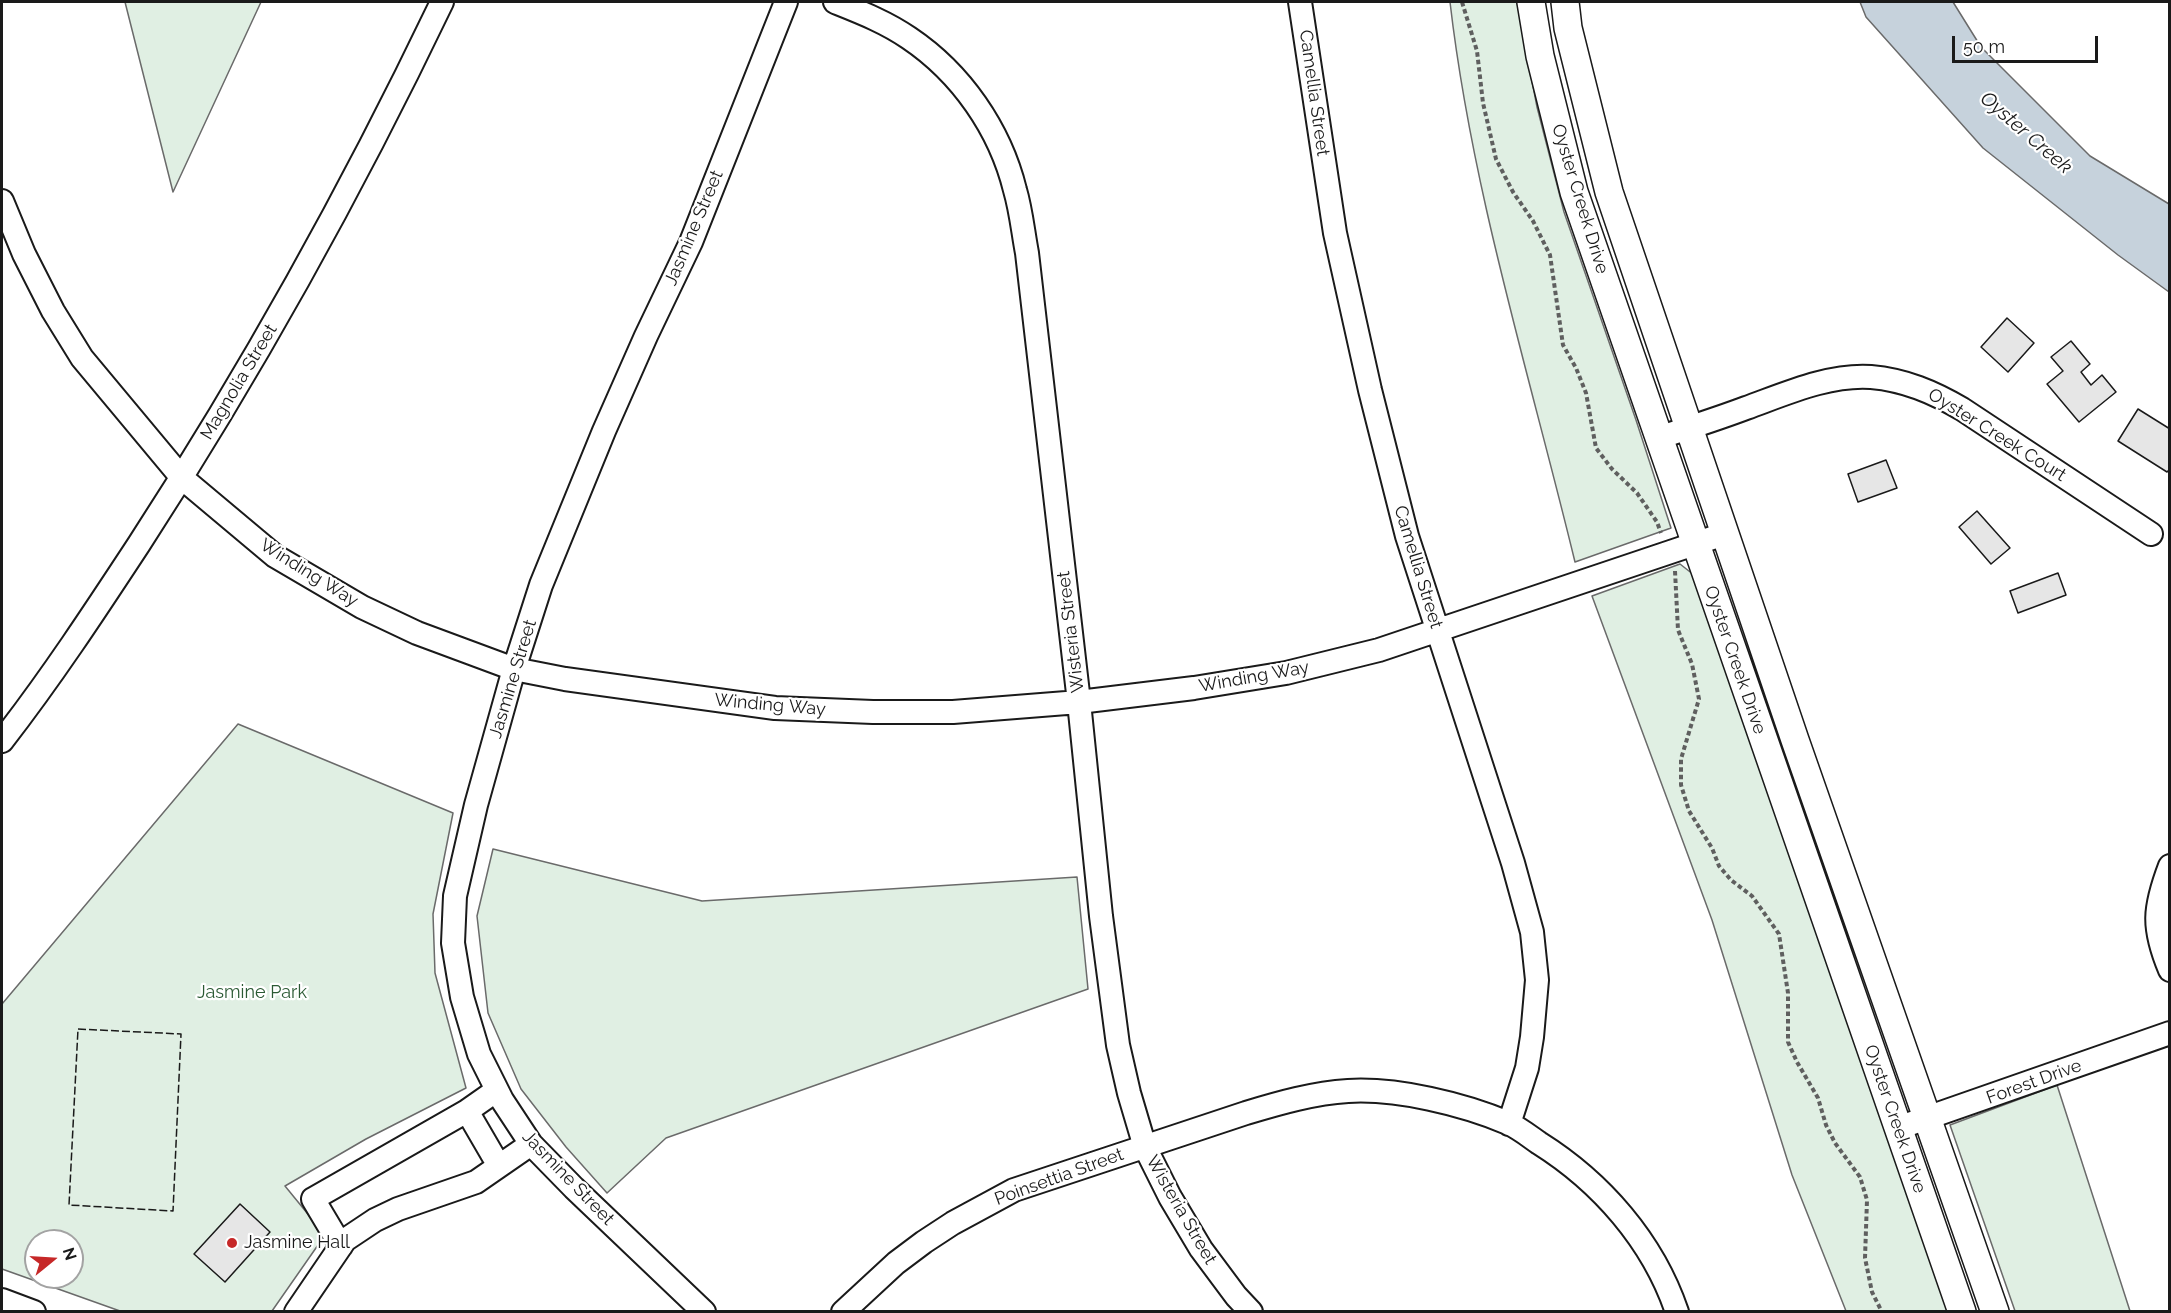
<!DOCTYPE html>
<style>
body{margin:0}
#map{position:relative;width:2171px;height:1313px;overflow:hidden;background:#fff;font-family:Raleway,sans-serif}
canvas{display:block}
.frame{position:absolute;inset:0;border:3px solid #1a1a1a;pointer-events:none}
.north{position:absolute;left:24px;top:1229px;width:60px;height:60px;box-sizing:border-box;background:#fff;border:2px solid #a3a3a3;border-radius:50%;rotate:72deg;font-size:16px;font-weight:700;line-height:24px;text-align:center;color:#1a1a1a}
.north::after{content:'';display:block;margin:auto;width:21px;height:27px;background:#c62828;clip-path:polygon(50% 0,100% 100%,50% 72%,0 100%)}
.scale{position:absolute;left:1952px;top:36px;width:146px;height:27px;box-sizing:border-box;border:3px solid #1a1a1a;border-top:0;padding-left:8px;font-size:18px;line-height:21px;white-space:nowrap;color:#1a1a1a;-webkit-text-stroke:4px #fff;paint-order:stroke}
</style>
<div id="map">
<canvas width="2171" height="1313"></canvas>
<div class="frame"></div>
<div class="north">N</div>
<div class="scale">50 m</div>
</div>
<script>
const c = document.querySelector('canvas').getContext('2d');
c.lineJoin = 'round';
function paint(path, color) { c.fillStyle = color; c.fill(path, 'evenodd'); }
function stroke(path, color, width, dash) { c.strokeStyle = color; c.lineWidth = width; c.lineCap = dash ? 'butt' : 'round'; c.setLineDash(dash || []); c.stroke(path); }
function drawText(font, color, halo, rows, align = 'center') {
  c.font = font + ' Raleway,sans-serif'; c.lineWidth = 4.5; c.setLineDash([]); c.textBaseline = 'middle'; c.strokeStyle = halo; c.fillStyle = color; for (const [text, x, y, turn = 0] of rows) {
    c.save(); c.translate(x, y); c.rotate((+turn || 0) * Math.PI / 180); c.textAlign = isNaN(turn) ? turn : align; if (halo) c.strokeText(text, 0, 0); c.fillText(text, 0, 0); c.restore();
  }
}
const green = new Path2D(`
 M125 2H261L173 192Z
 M1450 2H1517L1537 107 1564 212 1636 420 1671 528 1575 562C1530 376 1472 192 1450 2Z
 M1680 564 1694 575 1950 1311H1846L1792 1175 1712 920 1592 596Z
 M238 724 453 813 433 914 435 973 466 1088 366 1139 285 1186 325 1235 272 1311H120L2 1269V1004ZM36 1241H72V1277H36Z
 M493 849 702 901 1077 877 1088 989 666 1138 607 1193 566 1147 521 1089 488 1013 477 916Z
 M2057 1085 2130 1311H2015L1950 1125Z`);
const water = new Path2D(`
 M1860 2H1953L1981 47 2090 156 2169 204V292L2118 255 1983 148 1866 17Z`);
const building = new Path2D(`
 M2007 318 2034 343 2008 372 1981 347Z
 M2071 341 2090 364 2081 372 2091 385 2102 375 2116 392 2079 422 2047 384 2063 371 2051 357Z
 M2138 409 2170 429V469L2167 472 2118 441Z
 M1886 460 1897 488 1858 502 1848 474Z
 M1977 511 2010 548 1991 564 1959 527Z
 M2058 573 2066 595 2018 613 2010 591Z
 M240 1204 270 1232 225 1282 194 1254Z`);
const path = new Path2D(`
 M1462 2 1477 51 1483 103 1496 159 1513 192 1533 221 1550 255 1563 345 1576 368 1586 393 1596 448 1612 469 1637 493 1657 522 1661 533
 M1675 571 1678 630 1692 664 1699 699 1681 759V785L1689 811 1712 848 1719 866 1731 880 1752 896 1779 934 1788 993V1042L1797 1062 1818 1098 1826 1125 1835 1143 1860 1177 1867 1200 1865 1258 1872 1292 1882 1312`);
const minor = new Path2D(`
 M835 2C860 12 886 22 909 38 961 73 1000 129 1015 190 1021 210 1023 232 1027 253L1079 702 1101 916 1118 1045 1129 1093 1145 1147 1170 1197 1201 1249 1236 1296 1251 1312
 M1300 2 1335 233 1370 390 1407 536 1513 863 1532 932 1537 980 1532 1037 1527 1068 1509 1124
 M2 201 24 254 53 311 82 358 182 478 275 556 362 607 417 633 514 669 565 679 775 708 873 712H953L1079 702 1194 688 1286 673 1379 650 1724 534
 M1658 438C1688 428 1717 419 1746 408 1785 394 1829 374 1871 377 1905 380 1933 392 1962 409L2151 534
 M2 741C51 678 95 611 139 544 252 370 353 188 442 2
 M2170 866C2154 908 2152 927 2170 970
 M497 1090 467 1111 499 1166
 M1898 1128 2170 1033
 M341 1246 313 1199 467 1111
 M2 1300 34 1312
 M296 1312 345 1240 375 1220 398 1209 476 1182 531 1144
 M704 1312 574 1188 531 1144 502 1100 479 1054 462 997 453 943 455 896 476 805 514 669 541 585 604 431 646 336 691 242 786 2
 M843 1312 896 1263 924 1242 953 1223 1014 1190 1246 1113C1279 1103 1314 1093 1348 1091 1397 1088 1463 1104 1508 1123 1519 1128 1529 1136 1539 1143 1601 1182 1653 1241 1677 1312`);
const major = new Path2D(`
 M1531 2 1540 56 1574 192 1962 1312
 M1565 2 1568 28 1609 192 1795 740 1995 1312`);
const fence = new Path2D(`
 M78 1029 181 1034 173 1211 69 1205Z`);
const markers = [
 [232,1243,6,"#c62828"]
];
const streetNames = [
 ["Camellia Street",1314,93,82],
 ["Oyster Creek Drive",1580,199,73],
 ["Jasmine Street",694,228,-67],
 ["Magnolia Street",239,382,-59],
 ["Oyster Creek Court",1997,435,32],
 ["Camellia Street",1418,567,73],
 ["Winding Way",309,573,32],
 ["Wisteria Street",1071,632,-97],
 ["Oyster Creek Drive",1735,660,71],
 ["Winding Way",1254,677,-10],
 ["Jasmine Street",513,679,-73],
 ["Winding Way",770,705,5],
 ["Forest Drive",2034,1082,-20],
 ["Oyster Creek Drive",1895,1119,71],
 ["Poinsettia Street",1059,1177,-20],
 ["Jasmine Street",568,1178,46],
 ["Wisteria Street",1181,1210,60]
];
const parkNames = [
 ["Jasmine Park",252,993]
];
const poiNames = [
 ["Jasmine Hall",244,1243]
];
const waterNames = [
 ["Oyster Creek",2026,133,41]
];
paint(green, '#e0efe3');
stroke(green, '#6a6a6a', 1.5);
paint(water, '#c6d2dc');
stroke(water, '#6a6a6a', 1.5);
paint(building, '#e6e6e6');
stroke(building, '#1a1a1a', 1.5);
stroke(minor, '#1a1a1a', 26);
stroke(major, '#1a1a1a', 30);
stroke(path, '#5f5f5f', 4, [4.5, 3]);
stroke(minor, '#fff', 22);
stroke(major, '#fff', 27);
stroke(fence, '#1a1a1a', 1.5, [8, 3]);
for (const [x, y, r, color] of markers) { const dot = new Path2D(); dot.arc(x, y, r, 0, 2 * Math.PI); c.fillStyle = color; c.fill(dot); stroke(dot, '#fff', 2); }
drawText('18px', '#1a1a1a', '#fff', streetNames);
drawText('18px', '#2b5a34', '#fff', parkNames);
drawText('18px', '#1a1a1a', '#fff', poiNames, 'left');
drawText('italic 20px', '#1a1a1a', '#fff', waterNames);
</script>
